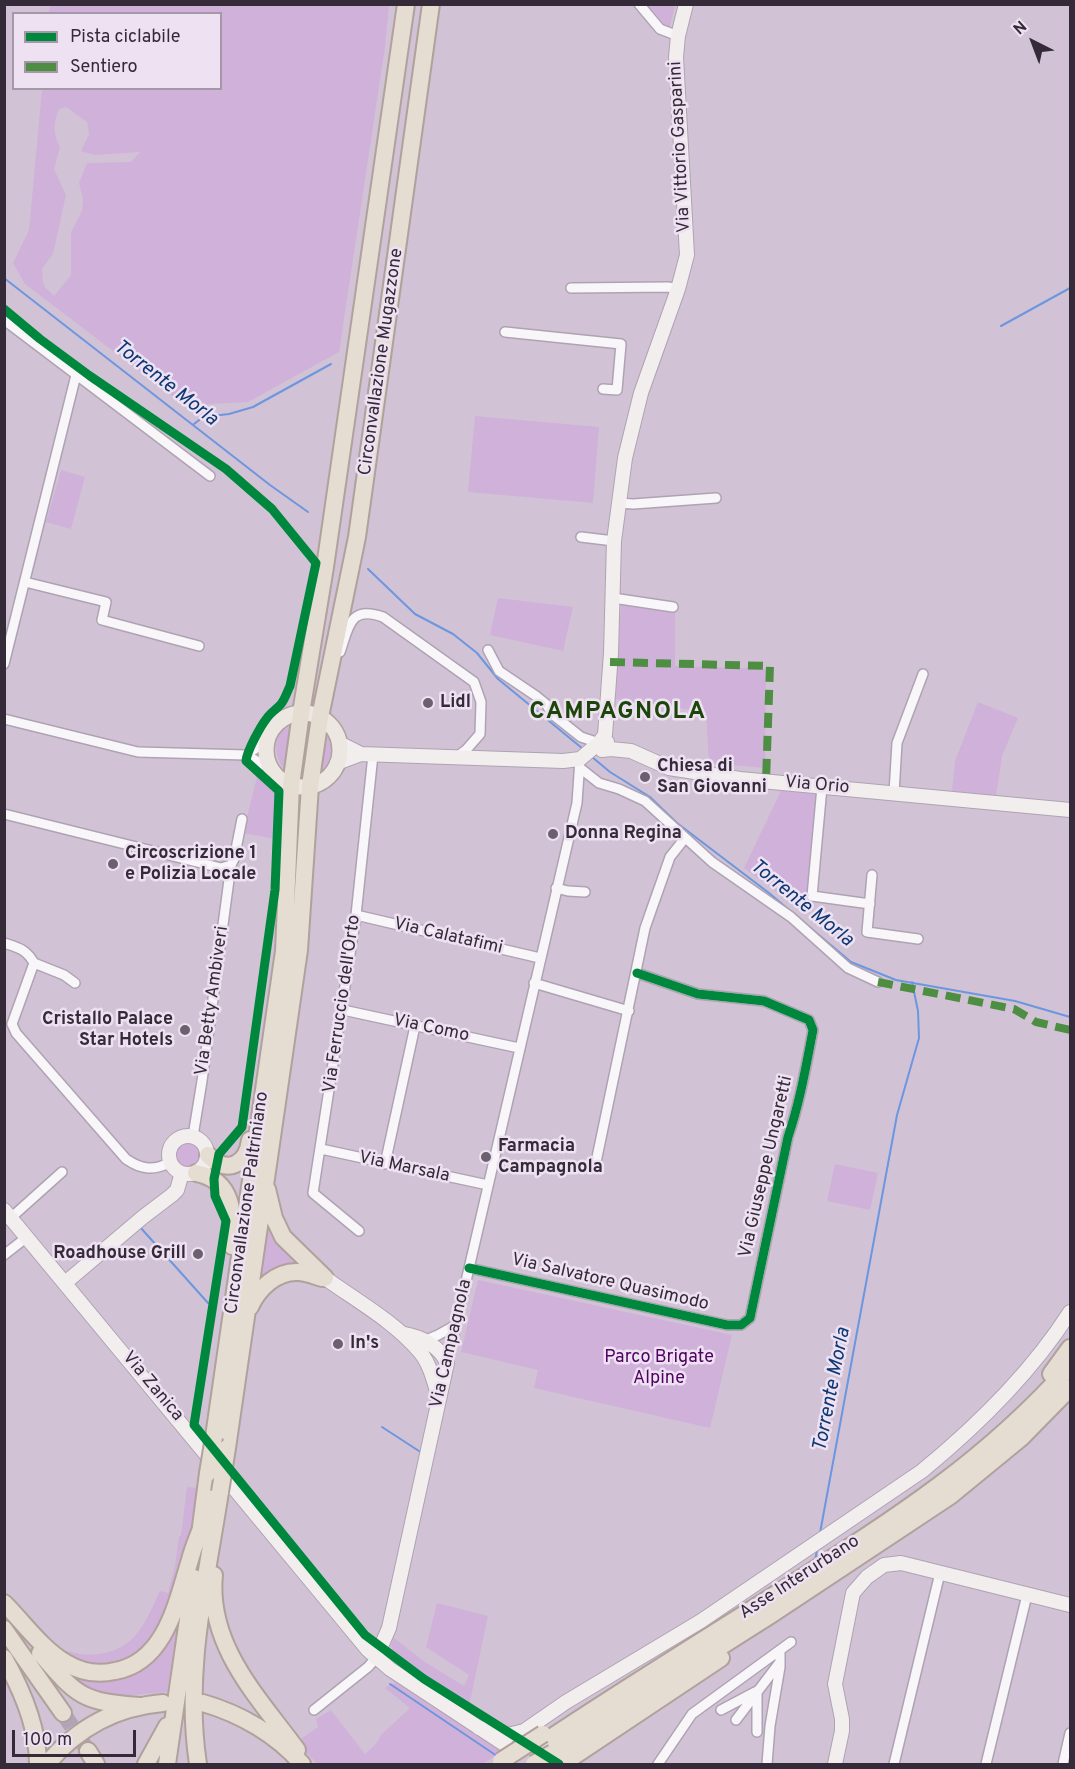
<!DOCTYPE html>
<style>
body{margin:0}
#map{position:relative;width:1075px;height:1769px;overflow:hidden;background:#d1c3d5;font-family:Overpass,sans-serif}
canvas{display:block}
.frame{position:absolute;inset:0;border:6px solid #352a38;pointer-events:none}
.legend{position:absolute;left:12px;top:12px;width:210px;height:78px;box-sizing:border-box;background:#eee1f2;border:2px solid #a498a8;margin:0;padding:8px 10px;list-style:none;font-size:18px;color:#352a38}
.legend li{display:flex;align-items:center;gap:12px;height:30px}
.legend b{width:30px;border:2px solid #a498a8}
.north{position:absolute;left:1003px;top:12px;width:60px;height:60px;-webkit-text-stroke:4px #eee1f2;paint-order:stroke;rotate:318deg;font-size:16px;font-weight:700;line-height:24px;text-align:center;color:#352a38}
.north::after{content:'';display:block;margin:auto;width:21px;height:27px;background:#352a38;clip-path:polygon(50% 0,100% 100%,50% 72%,0 100%)}
.scale{position:absolute;left:12px;top:1730px;width:124px;height:27px;box-sizing:border-box;border:3px solid #352a38;border-top:0;padding-left:8px;font-size:18px;line-height:21px;white-space:nowrap;color:#352a38;-webkit-text-stroke:4px #eee1f2;paint-order:stroke}
</style>
<div id="map">
<canvas width="1075" height="1769"></canvas>
<div class="frame"></div>
<ul class="legend">
<li><b style="height:8px;background:#00873e"></b>Pista ciclabile</li>
<li><b style="height:8px;background:#4e8e42"></b>Sentiero</li>
</ul>
<div class="north">N</div>
<div class="scale">100 m</div>
</div>
<script>
const c = document.querySelector('canvas').getContext('2d');
c.lineJoin = 'round';
function paint(path, color) { c.fillStyle = color; c.fill(path, 'evenodd'); }
function stroke(path, color, width, dash) { c.strokeStyle = color; c.lineWidth = width; c.lineCap = dash ? 'butt' : 'round'; c.setLineDash(dash || []); c.stroke(path); }
function drawText(font, color, halo, rows, align = 'center') {
  c.font = font + ' Overpass,sans-serif'; c.lineWidth = 5; c.setLineDash([]); c.textBaseline = 'middle'; c.strokeStyle = halo; c.fillStyle = color; for (const [text, x, y, turn = 0] of rows) {
    c.save(); c.translate(x, y); c.rotate((+turn || 0) * Math.PI / 180); c.textAlign = isNaN(turn) ? turn : align; if (halo) c.strokeText(text, 0, 0); c.fillText(text, 0, 0); c.restore();
  }
}
const green = new Path2D(`
 M50 5H389L385 47 339 352 248 402 210 404 188 408 25 284 13 263 29 230 42 89 220 88V14L49 13ZM66 107 87 122 89 134 81 151 94 155 140 152 131 162 87 163 79 183 83 199 82 211 71 232V275L54 296 46 288 43 283 42 269 53 254 66 195 54 169 60 147C53 134 53 123 59 109Z
 M647 5H675L669 30Z
 M475 416 599 427 593 503 468 492Z
 M61 470 85 477 71 529 46 522Z
 M498 598 573 607 563 651 490 635Z
 M621 604 675 612V666L766 669 765 768 709 763 706 712 615 699Z
 M978 702 1018 718 1002 756 996 796 952 792 955 761Z
 M293 721 285 770C271 754 274 731 293 721Z
 M325 726C340 740 337 764 319 775Z
 M258 773 278 796 276 839 243 833Z
 M781 786 817 789 806 899 784 897 744 868 780 793Z
 M174 1155a14 14 0 1 1 28 0a14 14 0 1 1-28 0Z
 M835 1164 878 1173 870 1210 827 1201Z
 M267 1217 310 1267 259 1285Z
 M478 1280 732 1335 710 1428 534 1388 538 1370 461 1352Z
 M187 1487 198 1488 191 1535 184 1565 155 1635 144 1647 121 1662 109 1665H95L73 1658 53 1645C79 1659 114 1659 135 1636 146 1623 153 1606 160 1591L168 1593 175 1566 179 1536H181Z
 M437 1603 488 1616 469 1706 393 1654 391 1646 394 1638 425 1662 464 1686 469 1675 426 1647Z
 M180 1616 167 1692C121 1694 98 1709 64 1667L148 1663 167 1645 164 1641Z
 M396 1683 502 1752 482 1764H318L292 1739 298 1741 318 1727 316 1719 331 1710 365 1754 376 1744 381 1735 410 1708 385 1688 390 1684Z`);
const stream = new Path2D(`
 M4 278 270 485 308 512
 M1001 326 1070 288
 M194 424 203 417 229 414 253 407 331 364
 M368 569 415 614 453 634 477 653 498 679 583 749
 M592 757 610 772 650 797 677 823 769 893 851 962 896 980 1015 1001 1070 1017
 M140 1227 208 1303
 M382 1427 422 1453
 M820 1533 897 1115 919 1038 918 1011 912 982
 M815 1561 817 1550
 M390 1684 497 1756`);
const highwayTunnel = new Path2D(`
 M63 1713 88 1751`);
const street = new Path2D(`
 M639 4 660 29 678 36
 M571 288 668 287 678 289
 M4 320 210 476
 M505 332 621 344 617 390 603 389
 M619 503 633 504 716 498
 M581 537 614 541
 M25 582 106 602 102 620 199 646
 M613 598 673 607
 M488 650 499 671 536 696 547 705 552 714 581 737 599 743
 M340 652C349 626 350 605 383 617L474 682 481 702 480 734 466 750 455 758
 M4 664 76 375
 M4 719 138 752 246 755 271 769
 M246 755 258 747 269 734
 M580 768 599 783 619 789 645 801 712 862 791 917 848 968 878 982
 M822 787 812 896 870 904
 M894 793 897 743 923 674
 M4 814 221 868 231 865
 M872 875 867 932 918 939
 M556 888 568 891 585 892
 M356 915 540 958
 M4 943C19 948 26 949 34 963
 M34 963 12 1024 16 1033 126 1159C142 1170 154 1171 171 1162
 M34 963 64 975 75 983
 M534 983 629 1011
 M343 1010 519 1048
 M193 1136 202 1081 231 865 234 859 242 819
 M321 1149 488 1185
 M596 1162 645 928 670 857 685 838
 M385 1164 415 1026
 M10 1216 14 1215 62 1172
 M359 1231 313 1193 356 915 373 755
 M4 1255 27 1237
 M469 1268 727 1325H741L750 1318 788 1137C800 1102 806 1066 813 1030L809 1020 764 1001 698 994 637 973
 M424 1341 438 1335 456 1325
 M447 1363 577 803 580 759
 M314 1710 368 1667 376 1658
 M721 1710 755 1692
 M736 1720 780 1662
 M757 1732V1691
 M658 1764 692 1714 791 1642
 M767 1764 770 1726 780 1667V1651
 M894 1764 940 1573
 M986 1764 1027 1595
 M1063 1764 1070 1733`);
const secondary = new Path2D(`
 M339 743 361 754
 M599 743 605 735 611 653 614 541 625 458 641 393 678 289 687 255 676 57 678 36 686 4
 M602 750 611 749 631 751 669 768 740 779 1070 810
 M337 763 361 754 563 761 580 759 599 743 607 742
 M169 1155a19 19 0 1 1 38 0a19 19 0 1 1-38 0Z
 M4 1210 368 1650 390 1669 507 1746
 M325 1278C357 1301 395 1322 420 1352 430 1364 434 1381 438 1395
 M65 1283 143 1217 172 1195 177 1190 182 1173
 M404 1334C421 1337 440 1346 447 1363
 M376 1658 389 1628 447 1363
 M479 1728 489 1729 508 1735 524 1731 566 1702 701 1621 922 1471C978 1425 1031 1373 1070 1312
 M835 1764 842 1731V1719L835 1684 853 1593 867 1577 884 1565 901 1563 1070 1605`);
const primary = new Path2D(`
 M266 750a37 37 0 1 1 74 0a37 37 0 1 1-74 0Z`);
const highway = new Path2D(`
 M208 1155C226 1175 247 1165 250 1140
 M196 1173C234 1180 234 1215 232 1246
 M267 1189 274 1218 283 1237 325 1278
 M250 1307C258 1289 276 1271 298 1272 306 1272 315 1276 322 1278
 M1051 1374 1070 1348
 M214 1437 284 951 291 785 301 713 325 567 406 4
 M227 1448 299 950 310 786 320 717 357 537 431 4
 M200 1534 208 1473
 M214 1575C207 1646 259 1698 297 1750
 M4 1603C24 1623 42 1649 66 1663 81 1672 98 1675 115 1671 166 1662 177 1601 190 1560 193 1548 198 1537 202 1526
 M4 1629 63 1713
 M40 1653C77 1696 82 1702 140 1706
 M4 1658C22 1690 38 1727 38 1764
 M203 1703C241 1714 277 1735 302 1764
 M546 1741C627 1687 710 1636 792 1584 896 1518 988 1459 1070 1366
 M88 1751 96 1764
 M553 1753 772 1614 950 1496 1022 1437 1070 1388
 M47 1764C77 1728 116 1707 163 1703
 M146 1764 167 1726
 M167 1764 194 1578
 M198 1764C184 1672 206 1583 220 1492
 M562 1764 721 1658`);
const highwayBridge = new Path2D(`
 M208 1473 214 1437
 M220 1492 227 1448
 M501 1761 543 1734
 M534 1764 553 1753`);
const quiet = new Path2D(`
 M610 662 770 666 766 781
 M878 982 1014 1009 1036 1022 1070 1030`);
const cycleway = new Path2D(`
 M4 309 40 339 90 376 226 469 272 509 316 563 290 686C287 692 285 699 281 704 277 709 271 712 267 718 260 727 247 751 246 761L279 791 275 890 242 1127 219 1154 214 1179 215 1196 226 1221 194 1425 365 1635 424 1679 559 1764
 M469 1268 727 1325H741L750 1318 788 1137C800 1102 806 1066 813 1030L809 1020 764 1001 698 994 637 973`);
const markers = [
 [428,703,6,"#6c606f"],
 [645,777,6,"#6c606f"],
 [553,834,6,"#6c606f"],
 [113,864,6,"#6c606f"],
 [185,1030,6,"#6c606f"],
 [486,1157,6,"#6c606f"],
 [198,1254,6,"#6c606f"],
 [338,1344,6,"#6c606f"]
];
const streetNames = [
 ["Via Vittorio Gasparini",681,147,-93],
 ["Circonvallazione Mugazzone",382,362,-82],
 ["Via Orio",817,786,5],
 ["Via Calatafimi",448,937,13],
 ["Via Betty Ambiveri",213,1001,-82],
 ["Via Ferruccio dell'Orto",343,1004,-82],
 ["Via Como",431,1029,12],
 ["Via Giuseppe Ungaretti",767,1167,-77],
 ["Via Marsala",404,1168,12],
 ["Circonvallazione Paltriniano",248,1203,-82],
 ["Via Salvatore Quasimodo",610,1283,13],
 ["Via Campagnola",452,1344,-77],
 ["Via Zanica",152,1387,50],
 ["Asse Interurbano",800,1578,-33]
];
const poiNames = [
 ["Lidl",440,703],
 ["Chiesa di",657,767],
 ["San Giovanni",657,788],
 ["Donna Regina",565,834],
 ["Circoscrizione 1",125,854],
 ["e Polizia Locale",125,875],
 ["Cristallo Palace",173,1020,"right"],
 ["Star Hotels",173,1041,"right"],
 ["Farmacia",498,1147],
 ["Campagnola",498,1168],
 ["Roadhouse Grill",186,1254,"right"],
 ["In's",350,1344]
];
const parkNames = [
 ["Parco Brigate",659,1358],
 ["Alpine",659,1379]
];
const waterNames = [
 ["Torrente Morla",165,384,38],
 ["Torrente Morla",801,904,39],
 ["Torrente Morla",833,1390,-79]
];
const districtNames = [
 ["CAMPAGNOLA",618,713]
];
paint(green, '#d0b1da');
stroke(stream, '#6c96df', 2);
stroke(highwayTunnel, '#b2a4b6', 16, [16, 8]);
stroke(street, '#aea3b2', 12);
stroke(secondary, '#aea3b2', 16);
stroke(primary, '#b0a19d', 18);
stroke(highway, '#b0a19d', 20);
stroke(street, '#f8f6f9', 9);
stroke(secondary, '#f2eeee', 14);
stroke(primary, '#ede7e2', 15);
stroke(highway, '#e5dcd2', 16);
stroke(highwayBridge, '#b0a19d', 20, []);
stroke(highwayBridge, '#e5dcd2', 16);
stroke(quiet, '#4e8e42', 8, [15, 8]);
stroke(cycleway, '#00873e', 9);
for (const [x, y, r, color] of markers) { const dot = new Path2D(); dot.arc(x, y, r, 0, 2 * Math.PI); c.fillStyle = color; c.fill(dot); stroke(dot, '#eee1f2', 2); }
drawText('18px', '#352a38', '#eee1f2', streetNames);
drawText('bold 18px', '#352a38', '#eee1f2', poiNames, 'left');
drawText('18px', '#500163', '#eee1f2', parkNames);
drawText('italic 20px', '#0c3875', '#eee1f2', waterNames);
c.letterSpacing = '1.5px';
drawText('bold 24px', '#1c4609', '#eee1f2', districtNames);
c.letterSpacing = '0px';
</script>
